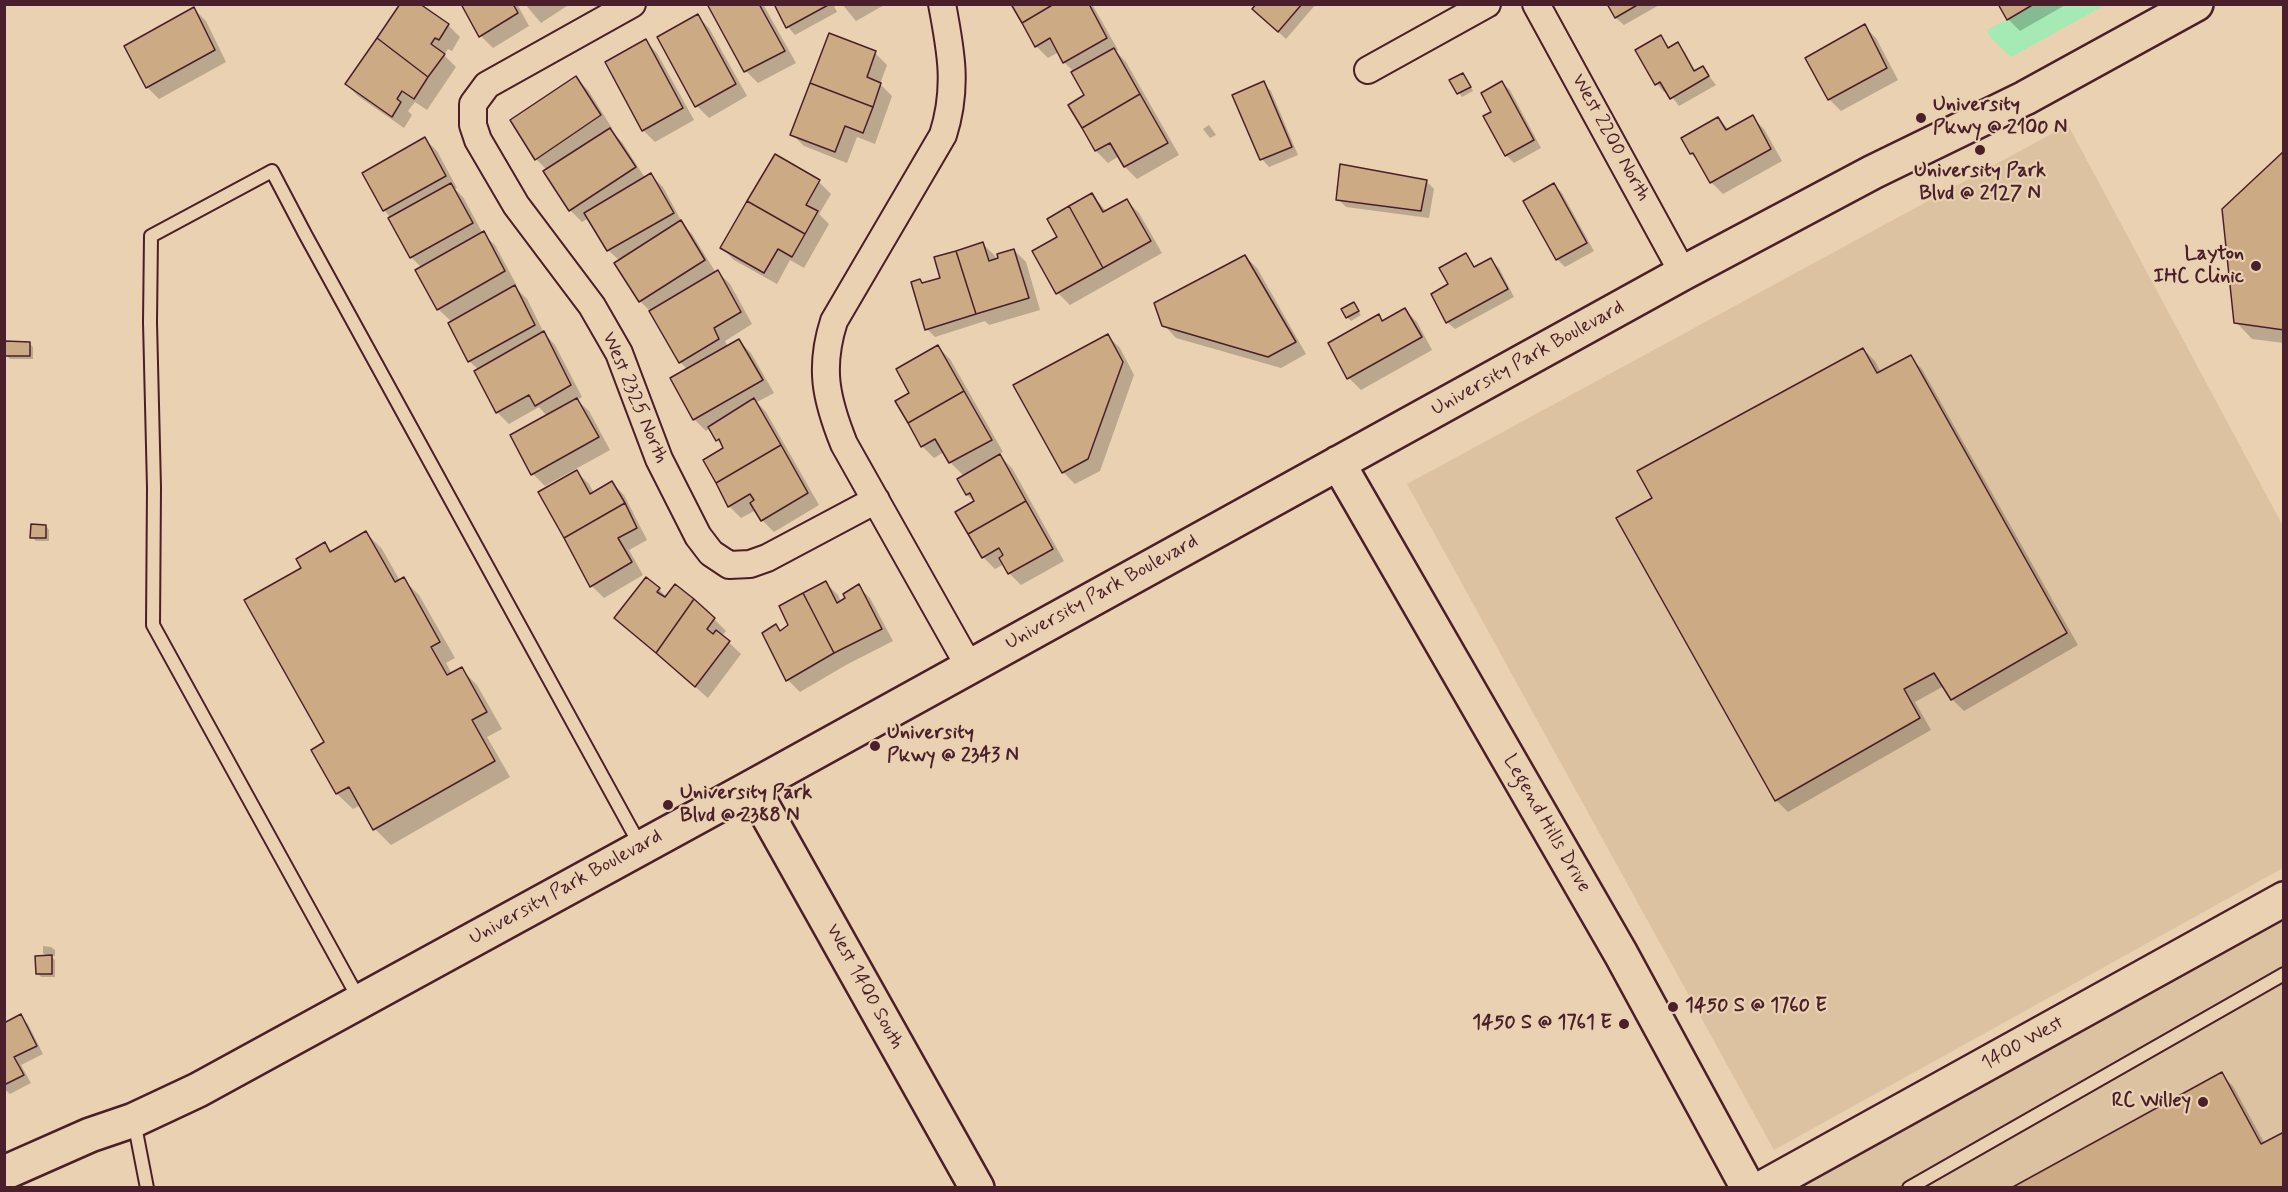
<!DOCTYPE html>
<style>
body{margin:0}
#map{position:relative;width:2288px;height:1192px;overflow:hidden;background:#e9d1b1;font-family:Mynerve,sans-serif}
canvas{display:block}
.frame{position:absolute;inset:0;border:6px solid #4a1f2b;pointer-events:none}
</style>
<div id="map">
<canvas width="2288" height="1192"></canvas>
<div class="frame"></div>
</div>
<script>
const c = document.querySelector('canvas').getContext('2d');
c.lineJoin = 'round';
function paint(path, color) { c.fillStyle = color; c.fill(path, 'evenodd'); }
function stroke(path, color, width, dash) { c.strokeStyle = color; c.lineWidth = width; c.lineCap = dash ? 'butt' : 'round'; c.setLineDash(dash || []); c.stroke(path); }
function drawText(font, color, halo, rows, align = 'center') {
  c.font = font + ' Mynerve,sans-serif'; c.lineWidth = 4.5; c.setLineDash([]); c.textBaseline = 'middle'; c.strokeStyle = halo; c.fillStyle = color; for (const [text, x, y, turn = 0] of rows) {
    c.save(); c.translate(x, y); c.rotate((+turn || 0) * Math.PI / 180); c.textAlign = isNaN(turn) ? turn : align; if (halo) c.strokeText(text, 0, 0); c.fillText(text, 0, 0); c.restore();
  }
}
const built = new Path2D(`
 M2068 125 2283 526V868L1774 1150 1407 484Z
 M2283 917V1187L1795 1188Z`);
const green = new Path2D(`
 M2034 5H2105L2011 57 1991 38 1987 30Z`);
const shadow = new Path2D(`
 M136 4H214L137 5Z
 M417 4 448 25 460 37 452 51 448 49 444 55 456 67 427 110 415 102 408 111 412 115 404 128 358 96 346 84Z
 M463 4H517L529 26 493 48 481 36Z
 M525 4H570L541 23Z
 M709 4H763L796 63 758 83 746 71Z
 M776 4H833L837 12 795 35 788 27Z
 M842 4H886L856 21Z
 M1013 4H1092L1118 50 1116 51 1126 62 1179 155 1137 179 1125 167 1119 156 1108 163 1096 151 1070 105 1086 96 1074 72 1064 62 1059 52 1048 58 1036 46Z
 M1258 4H1316L1286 39 1262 17Z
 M1609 4H1661L1624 25 1616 18Z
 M2000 4H2067L2020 31 2008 19Z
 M194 9 206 21 226 62 159 99 147 87Z
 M697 16 709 28 747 96 709 118 697 106 659 37Z
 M1864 26 1876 38 1898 80 1841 111 1829 99Z
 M830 35 875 53 887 65 880 84 892 96 875 144 857 137 847 163 804 146 792 134Z
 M1660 37 1670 48 1677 44 1685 52 1696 72 1703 68 1716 85 1679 106 1667 90 1664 92 1657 84Z
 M645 41 657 53 694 120 655 142 643 130Z
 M576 78 588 90 612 128 610 130 622 142 645 178 651 175 663 187 684 226 692 234 716 273 718 272 730 284 752 324 725 341 728 347 739 341 751 353 774 393 757 402 766 412 819 505 774 532 762 520 756 510 741 518 729 506 725 449 717 440 710 428 706 431 694 419 688 370 680 362 651 312 640 301 616 264 620 261 608 250 589 218 582 222 570 210 547 170 536 159Z
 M1466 78 1473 91 1462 97 1451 81Z
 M1263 83 1271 91 1298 155 1269 167 1262 159Z
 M1502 83 1510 90 1541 148 1514 163 1506 155 1493 113Z
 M1752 117 1764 129 1782 161 1723 194 1711 182 1701 163 1691 154 1718 118 1729 130Z
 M1209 125 1216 135 1210 138 1203 129Z
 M425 139 437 151 457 188 455 189 463 197 483 234 495 245 516 284 513 285 527 299 544 333 555 345 582 397 577 400 589 411 610 450 545 486 533 474 547 416 539 407 509 424 497 412 479 370 469 361 452 322 438 309 422 268 411 257 391 218 384 210Z
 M2284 153V343L2252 339 2236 322Z
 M775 156 819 182 831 194 819 214 829 224 804 268 790 260 777 284 734 260 722 248Z
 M1426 181 1434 189 1429 218 1346 207 1338 199Z
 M1554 185 1562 193 1594 251 1565 267 1557 259Z
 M1092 195 1107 212 1127 201 1139 213 1162 253 1070 305 1058 293 1059 238Z
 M983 244 995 256 996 260 1014 250 1026 262 1040 310 989 325 985 321 935 337 927 329 920 281 923 284 942 279Z
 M1466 255 1476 268 1491 260 1499 268 1514 297 1455 329 1447 322 1450 285Z
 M1245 256 1257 268 1306 354 1281 368 1176 338 1164 325Z
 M1354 304 1361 315 1351 321 1347 317Z
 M1405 310 1417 322 1432 350 1361 390 1349 378 1378 316 1384 322Z
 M1108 336 1120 348 1134 375 1100 471 1075 484 1063 472Z
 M29 343 33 347V359H10L6 355Z
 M938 347 950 359 1003 452 998 454 1012 468 1064 561 1021 585 1009 573 1004 564 995 569 983 557 975 502 967 495 959 479 964 476 950 462 944 452 934 458 922 446 911 394Z
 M1863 349 1875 361 1881 373 1910 357 1922 369 2078 645 1964 711 1952 699 1944 686 1915 702 1931 730 1788 812 1776 800 1654 499Z
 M577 472 589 484 594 493 612 483 624 495 647 540 629 550 643 575 604 598 592 586Z
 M46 526 49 530V541H36L32 537Z
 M366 533 382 549 400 581 403 579 419 595 455 658 446 663 452 674 461 669 477 685 502 729 487 737 510 777 391 845 375 829 361 805 353 809 337 794 313 751 326 743 303 568 325 544 333 552Z
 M826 583 838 595 841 602 858 586 870 598 893 641 846 665 800 692 788 680 776 626 782 632 790 626Z
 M659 589 667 598 714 619 726 631 722 636 741 654 708 698 616 618Z
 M4 769 6 797H4Z
 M43 946 51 947 55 950V956H51L55 960V977H41L37 973 48 957 43 953Z
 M20 1016 28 1024 43 1054 21 1065 31 1083 10 1094 4 1089V1024Z
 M2221 1074 2233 1086 2265 1144 2284 1188Z`);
const building = new Path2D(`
 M400 4H420L449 24 439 40 435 38 431 44 445 54 428 77 377 38Z
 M461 4H513L518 13 479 37Z
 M707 4H759L785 51 744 72Z
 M774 4H830L786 28Z
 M1011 4H1054L1022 23Z
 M1054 4H1089L1107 38 1063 63 1050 38 1035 47 1022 23Z
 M1256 4H1302L1278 32 1252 9Z
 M1607 4H1639L1615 18Z
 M1998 4H2034L2007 20Z
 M194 7 215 50 146 88 124 46Z
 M698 14 736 84 695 107 657 37Z
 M1865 24 1887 68 1828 100 1805 58Z
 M829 33 876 51 867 77 881 83 873 107 810 83Z
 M1661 35 1668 48 1678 42 1694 71 1703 66 1709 76 1670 99 1660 82 1655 85 1635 50Z
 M377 38 428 77 414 99 402 91 397 99 401 102 392 117 345 84Z
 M646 39 683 108 642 131 605 62Z
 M1114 48 1140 94 1082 128 1068 105 1084 95 1071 72Z
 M1463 73 1471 87 1457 94 1449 80Z
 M576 76 601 115 535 160 510 120Z
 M1264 81 1292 147 1260 160 1232 95Z
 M1502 81 1534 140 1505 156 1483 116 1491 112 1481 93Z
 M810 83 873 107 863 133 845 126 835 152 790 135Z
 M1140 94 1168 143 1124 167 1110 143 1095 151 1082 128Z
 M1753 115 1771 149 1710 183 1693 153 1690 154 1681 138 1718 117 1726 130Z
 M610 128 636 167 569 211 543 171Z
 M425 137 446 176 383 211 362 173Z
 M2284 151V330L2234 323 2222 209Z
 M775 154 820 180 806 205 818 211 805 234 747 201Z
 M1340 164 1427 180 1421 211 1336 200Z
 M651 173 674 213 607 251 584 213Z
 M451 183 473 223 410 258 388 218Z
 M1554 183 1587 243 1556 260 1523 201Z
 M1092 193 1103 212 1127 199 1151 241 1103 268 1069 206Z
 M747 201 805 234 792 257 778 249 764 273 720 248Z
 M1069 206 1103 268 1056 294 1032 251 1057 237 1047 219Z
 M681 220 705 260 639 302 614 263Z
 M484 231 505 271 437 310 415 270Z
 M983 242 989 261 998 258 997 254 1014 249 1029 298 976 314 956 251Z
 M956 251 976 314 925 330 911 282 920 279 922 283 940 278 934 257Z
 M1466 253 1474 267 1491 258 1508 289 1446 323 1431 294 1448 284 1439 268Z
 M1245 255 1296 342 1268 357 1162 326 1154 303Z
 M718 270 741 312 714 328 719 339 679 363 649 311Z
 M515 285 535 325 468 362 448 323Z
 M1354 302 1359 311 1346 318 1341 309Z
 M1405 308 1422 337 1347 379 1328 343 1379 314 1382 321Z
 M544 331 571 385 535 406 529 395 496 413 474 371Z
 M1108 334 1123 362 1088 459 1062 473 1013 385Z
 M739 339 763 380 693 420 670 378Z
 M5 341 30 342V356H5Z
 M938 345 964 391 908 423 895 401 909 393 896 369Z
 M1863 348 1877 373 1911 355 2067 633 1951 700 1934 673 1904 689 1920 718 1775 801 1616 518 1652 498 1637 471Z
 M964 391 992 440 949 463 935 439 921 447 908 423Z
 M577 398 599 437 531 475 510 435Z
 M754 398 781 445 716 483 703 460 723 448 719 439 716 441 708 427Z
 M781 445 808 493 761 521 750 503 754 500 750 494 728 507 716 483Z
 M1000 454 1026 501 968 534 955 512 974 501 970 493 966 495 957 479Z
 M577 470 590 494 612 481 625 503 564 538 538 492Z
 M1026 501 1053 549 1008 574 999 558 1003 555 999 548 982 558 968 534Z
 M625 503 637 528 618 538 632 562 590 587 564 538Z
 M31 524 46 525V538H30Z
 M366 531 395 582 404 577 440 642 431 647 447 675 462 667 487 712 472 720 495 761 373 830 349 787 336 794 311 750 324 742 244 600 301 568 296 559 325 542 330 552Z
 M646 577 660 588 657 592 665 597 675 584 694 599 656 653 614 618Z
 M826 581 837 603 845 598 843 594 859 584 882 629 834 653 803 593Z
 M803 593 834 653 786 681 762 633 776 624 780 631 788 625 779 606Z
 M694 599 715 618 707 629 713 634 716 630 730 641 695 687 656 653Z
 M52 955V974H36L35 956Z
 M21 1014 37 1046 14 1057 24 1075 4 1085V1023Z
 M2222 1072 2261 1144 2284 1132V1188H2011Z`);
const lane = new Path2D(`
 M360 1001 153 625 154 488 150 322 151 236 272 171 305 234 640 845
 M134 1121 147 1188
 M1909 1188 2284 974`);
const street = new Path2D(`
 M632 4 487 85 473 104V125L478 140 516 205 592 306 619 353 659 459 698 536 711 553 729 565 750 564 767 558 876 500
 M942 4C951 51 958 88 943 135L834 321C819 368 826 399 844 444L969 666
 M1536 4 1683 273
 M1368 70 1487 4`);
const secondary = new Path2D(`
 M1338 463 1621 954 1748 1188
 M752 787 977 1188
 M4 1173 90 1135 134 1120 198 1090 752 787 1683 273 1873 172 2025 98 2196 4
 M1762 1188 2284 899`);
const markers = [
 [1921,118,6,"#4a1f2b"],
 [1980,150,6,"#4a1f2b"],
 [2256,266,6,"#4a1f2b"],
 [875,746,6,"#4a1f2b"],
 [668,805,6,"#4a1f2b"],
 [1673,1007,6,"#4a1f2b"],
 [1624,1024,6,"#4a1f2b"],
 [2203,1102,6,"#4a1f2b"]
];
const poiNames = [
 ["University",1933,106],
 ["Pkwy @ 2100 N",1933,129],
 ["University Park",1980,172,"center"],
 ["Blvd @ 2127 N",1980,195,"center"],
 ["Layton",2244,255,"right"],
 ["IHC Clinic",2244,278,"right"],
 ["University",887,734],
 ["Pkwy @ 2343 N",887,757],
 ["University Park",680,794],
 ["Blvd @ 2388 N",680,817],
 ["1450 S @ 1760 E",1685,1007],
 ["1450 S @ 1761 E",1612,1024,"right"],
 ["RC Willey",2191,1102,"right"]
];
const streetNames = [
 ["West 2200 North",1610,138,61],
 ["University Park Boulevard",1528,359,-29],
 ["West 2325 North",634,398,67],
 ["University Park Boulevard",1102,593,-29],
 ["Legend Hills Drive",1546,824,60],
 ["University Park Boulevard",566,888,-29],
 ["West 1400 South",864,987,61],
 ["1400 West",2023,1044,-29]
];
paint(built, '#ddc2a2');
paint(green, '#a5eab5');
paint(shadow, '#0003');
paint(building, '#cbaa84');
stroke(building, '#4a1f2b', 1.5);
stroke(lane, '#4a1f2b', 16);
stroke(street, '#4a1f2b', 30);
stroke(secondary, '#4a1f2b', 38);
stroke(lane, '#e9d1b1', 12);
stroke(street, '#e9d1b1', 26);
stroke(secondary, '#e9d1b1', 33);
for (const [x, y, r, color] of markers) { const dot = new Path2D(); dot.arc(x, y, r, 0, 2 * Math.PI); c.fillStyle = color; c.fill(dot); stroke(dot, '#e9d1b1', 2); }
drawText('bold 20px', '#4a1f2b', '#e9d1b1', poiNames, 'left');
drawText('20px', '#4a1f2b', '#e9d1b1', streetNames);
</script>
